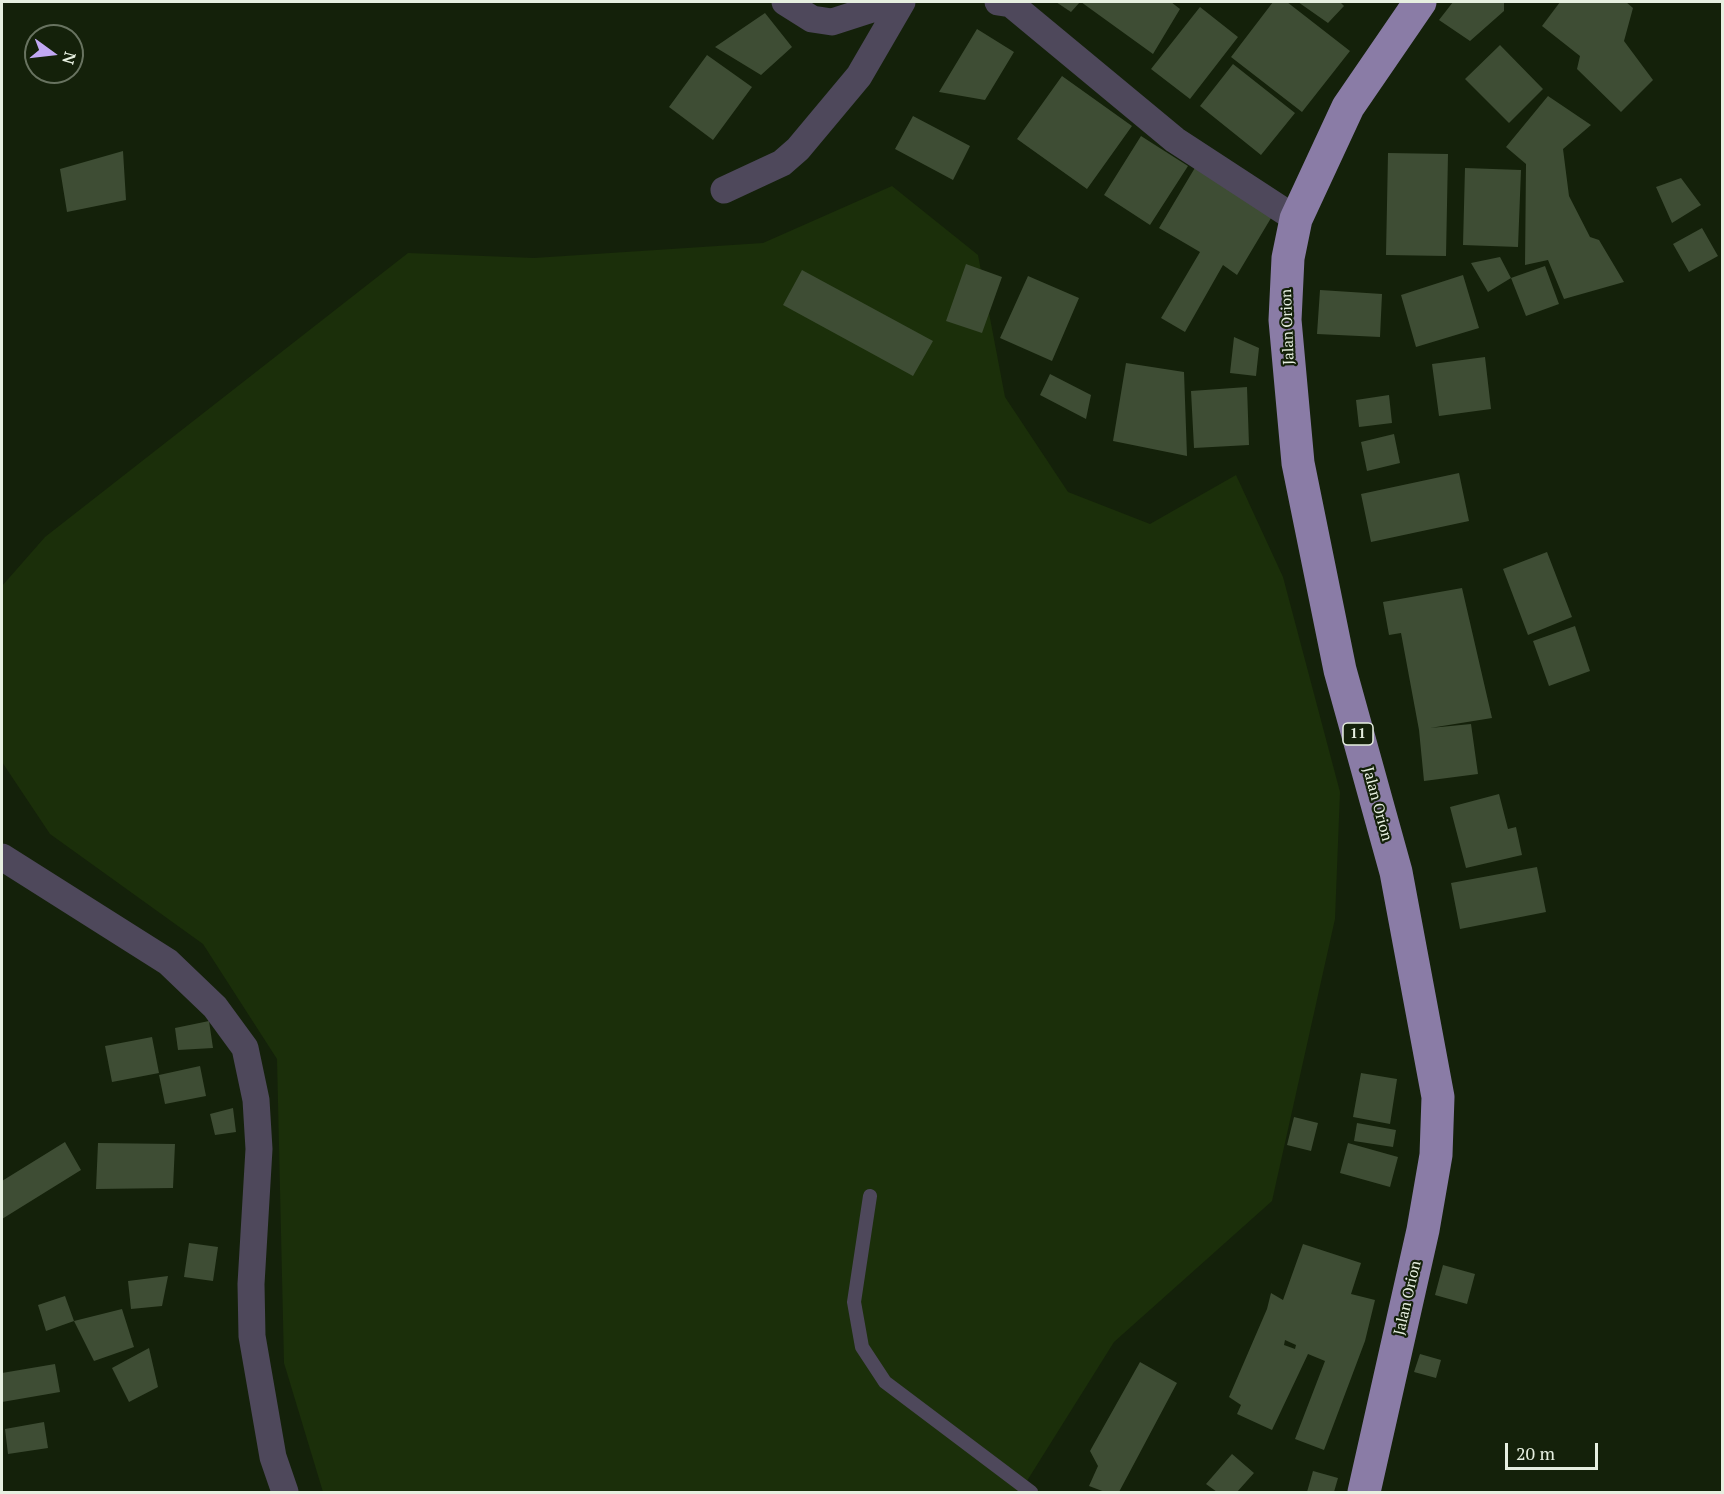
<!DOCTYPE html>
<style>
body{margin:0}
#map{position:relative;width:1724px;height:1494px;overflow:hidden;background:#14210a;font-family:"PT Serif",serif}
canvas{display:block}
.frame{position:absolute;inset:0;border:3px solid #e6efe0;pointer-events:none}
.north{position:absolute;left:24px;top:24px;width:60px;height:60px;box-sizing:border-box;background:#14210a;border:2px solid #687360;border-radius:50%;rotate:105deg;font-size:16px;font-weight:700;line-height:24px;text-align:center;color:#e6efe0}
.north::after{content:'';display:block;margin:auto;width:21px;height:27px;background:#c1a8f3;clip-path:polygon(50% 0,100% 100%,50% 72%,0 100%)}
.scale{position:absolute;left:1505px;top:1443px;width:93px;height:27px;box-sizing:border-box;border:3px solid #e6efe0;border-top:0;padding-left:8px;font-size:18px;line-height:21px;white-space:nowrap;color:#e6efe0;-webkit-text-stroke:4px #14210a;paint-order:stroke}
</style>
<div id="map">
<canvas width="1724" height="1494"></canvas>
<div class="frame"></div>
<div class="north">N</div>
<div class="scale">20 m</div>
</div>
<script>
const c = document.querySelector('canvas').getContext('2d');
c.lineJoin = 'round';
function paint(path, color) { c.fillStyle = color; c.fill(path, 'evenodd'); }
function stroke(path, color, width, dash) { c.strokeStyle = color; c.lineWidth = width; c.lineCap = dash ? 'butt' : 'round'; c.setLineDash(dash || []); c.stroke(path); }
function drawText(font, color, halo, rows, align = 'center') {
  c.font = font + ' "PT Serif",serif'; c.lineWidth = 4.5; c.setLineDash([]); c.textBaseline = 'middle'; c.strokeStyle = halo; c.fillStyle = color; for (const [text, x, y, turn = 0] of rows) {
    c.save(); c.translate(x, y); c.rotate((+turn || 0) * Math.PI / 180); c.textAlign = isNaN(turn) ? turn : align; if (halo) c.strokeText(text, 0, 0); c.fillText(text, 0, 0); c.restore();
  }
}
const green = new Path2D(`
 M892 186 978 255 1005 397 1068 492 1150 524 1236 475 1283 577 1340 792 1335 919 1272 1201 1114 1342 1020 1492H323L284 1363 277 1059 203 944 50 834 2 762V586L45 537 408 253 534 258 763 243Z`);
const building = new Path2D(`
 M1056 2H1080L1071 12Z
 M1081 2H1171L1180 9 1153 54Z
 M1273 2H1287L1350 51 1302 112 1231 57Z
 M1298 2H1340L1344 6 1328 23Z
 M1453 2H1504V11L1470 41 1439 20Z
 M1560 2H1626L1633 8 1624 41 1653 80 1621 112 1577 69 1580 56 1542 26Z
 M1200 7 1238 37 1190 99 1151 69Z
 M765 13 792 47 761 75 715 47Z
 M977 29 1014 52 985 100 939 92Z
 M1500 45 1543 89 1509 123 1465 79Z
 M707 55 752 87 713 140 669 107Z
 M1233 64 1295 113 1261 155 1200 106Z
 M1062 76 1132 126 1087 189 1017 139Z
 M1548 96 1591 125 1563 149 1569 196 1590 237 1599 240 1624 282 1564 299 1548 260 1525 265 1526 164 1506 147Z
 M913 116 970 146 953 180 895 149Z
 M1141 136 1188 166 1150 225 1104 195Z
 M123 151 126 200 67 212 60 169Z
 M1388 153 1448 154 1446 256 1386 255Z
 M1196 166 1274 213 1237 275 1223 265 1185 332 1161 318 1200 252 1159 228Z
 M1465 168 1521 170 1518 247 1463 245Z
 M1681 178 1701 205 1672 223 1656 187Z
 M1702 228 1718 256 1689 272 1673 244Z
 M1500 257 1511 278 1488 292 1471 263Z
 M966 264 1002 277 982 333 946 321Z
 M1545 266 1559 304 1526 316 1511 278Z
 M802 270 933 341 913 376 783 305Z
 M1463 275 1479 328 1416 347 1401 295Z
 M1028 276 1079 298 1052 361 1000 338Z
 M1320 290 1382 294 1380 337 1317 334Z
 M1234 337 1259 348 1256 376 1230 373Z
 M1485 357 1491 409 1439 416 1432 364Z
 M1126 363 1184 372 1187 456 1113 441Z
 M1050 374 1091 395 1086 419 1040 395Z
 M1247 387 1249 445 1194 448 1191 391Z
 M1389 395 1392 423 1359 427 1356 400Z
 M1394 434 1400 463 1367 471 1361 442Z
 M1459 473 1469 521 1371 542 1361 494Z
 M1547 552 1572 617 1528 635 1503 569Z
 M1462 588 1492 718 1430 728 1471 724 1478 774 1424 781 1419 730 1401 633 1389 635 1383 602Z
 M1575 626 1590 671 1549 686 1533 641Z
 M1499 794 1508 829 1516 827 1522 855 1466 868 1450 807Z
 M1537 867 1546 912 1460 929 1451 883Z
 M209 1021 213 1048 178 1050 175 1028Z
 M152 1037 159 1073 112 1082 105 1046Z
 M200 1066 206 1096 165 1104 159 1075Z
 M1361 1073 1397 1079 1390 1124 1353 1117Z
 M233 1108 236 1132 215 1135 210 1114Z
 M1294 1117 1318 1123 1311 1151 1287 1145Z
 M1357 1123 1396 1130 1393 1147 1354 1141Z
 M65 1142 81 1170 2 1219V1181Z
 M98 1143 175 1144 173 1188 96 1189Z
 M1348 1143 1398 1157 1390 1187 1340 1173Z
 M189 1243 218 1247 213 1281 184 1277Z
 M1303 1244 1361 1263 1351 1294 1375 1300 1365 1341 1324 1450 1295 1439 1325 1361 1308 1354 1272 1430 1237 1414 1241 1405 1229 1397 1267 1309 1271 1293 1283 1300ZM1285 1340 1296 1345 1295 1349 1284 1345Z
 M1443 1265 1475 1274 1467 1304 1435 1295Z
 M168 1276 162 1306 131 1309 128 1281Z
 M65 1296 74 1321 46 1331 38 1305Z
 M122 1309 134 1347 94 1361 74 1321Z
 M149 1348 158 1387 129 1402 112 1368Z
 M1420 1354 1441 1360 1436 1378 1414 1372Z
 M1140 1362 1177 1383 1119 1492H1105L1089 1486 1098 1466 1090 1451Z
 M55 1364 60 1392 2 1402V1373Z
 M44 1422 48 1448 8 1454 5 1429Z
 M1232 1454 1254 1473 1237 1492H1217L1206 1484Z
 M1313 1471 1338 1478 1334 1492H1307Z`);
const service = new Path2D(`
 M870 1196 854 1302 862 1347 885 1382 1031 1492`);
const minor = new Path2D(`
 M785 2 812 19 832 22 894 2
 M998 2 1011 4 1175 140 1296 219
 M724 190 782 163 798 149 859 76 902 2
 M2 857 168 962 215 1007 245 1048 256 1100 259 1149 251 1284 252 1336 273 1457 285 1492`);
const trunk = new Path2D(`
 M1364 1492 1423 1230 1436 1155 1438 1097 1396 872 1340 670 1298 463 1285 320 1288 258 1296 219 1348 107 1420 2`);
const shields = [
 [1358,734,30]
];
const shieldNames = [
 ["11",1358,734]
];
const streetNames = [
 ["Jalan Orion",1288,327,-92],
 ["Jalan Orion",1377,804,75],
 ["Jalan Orion",1408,1298,-77]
];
paint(green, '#1b2f0a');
paint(building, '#3e4d34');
stroke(service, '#4e485b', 14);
stroke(minor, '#4e485b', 27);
stroke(trunk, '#8a7ca6', 33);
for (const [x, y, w] of shields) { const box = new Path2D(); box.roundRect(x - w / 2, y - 11, w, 22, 4.5); c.fillStyle = '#14210a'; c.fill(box); stroke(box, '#e6efe0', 1.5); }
drawText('bold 14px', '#e6efe0', null, shieldNames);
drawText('15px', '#e6efe0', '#14210a', streetNames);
</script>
